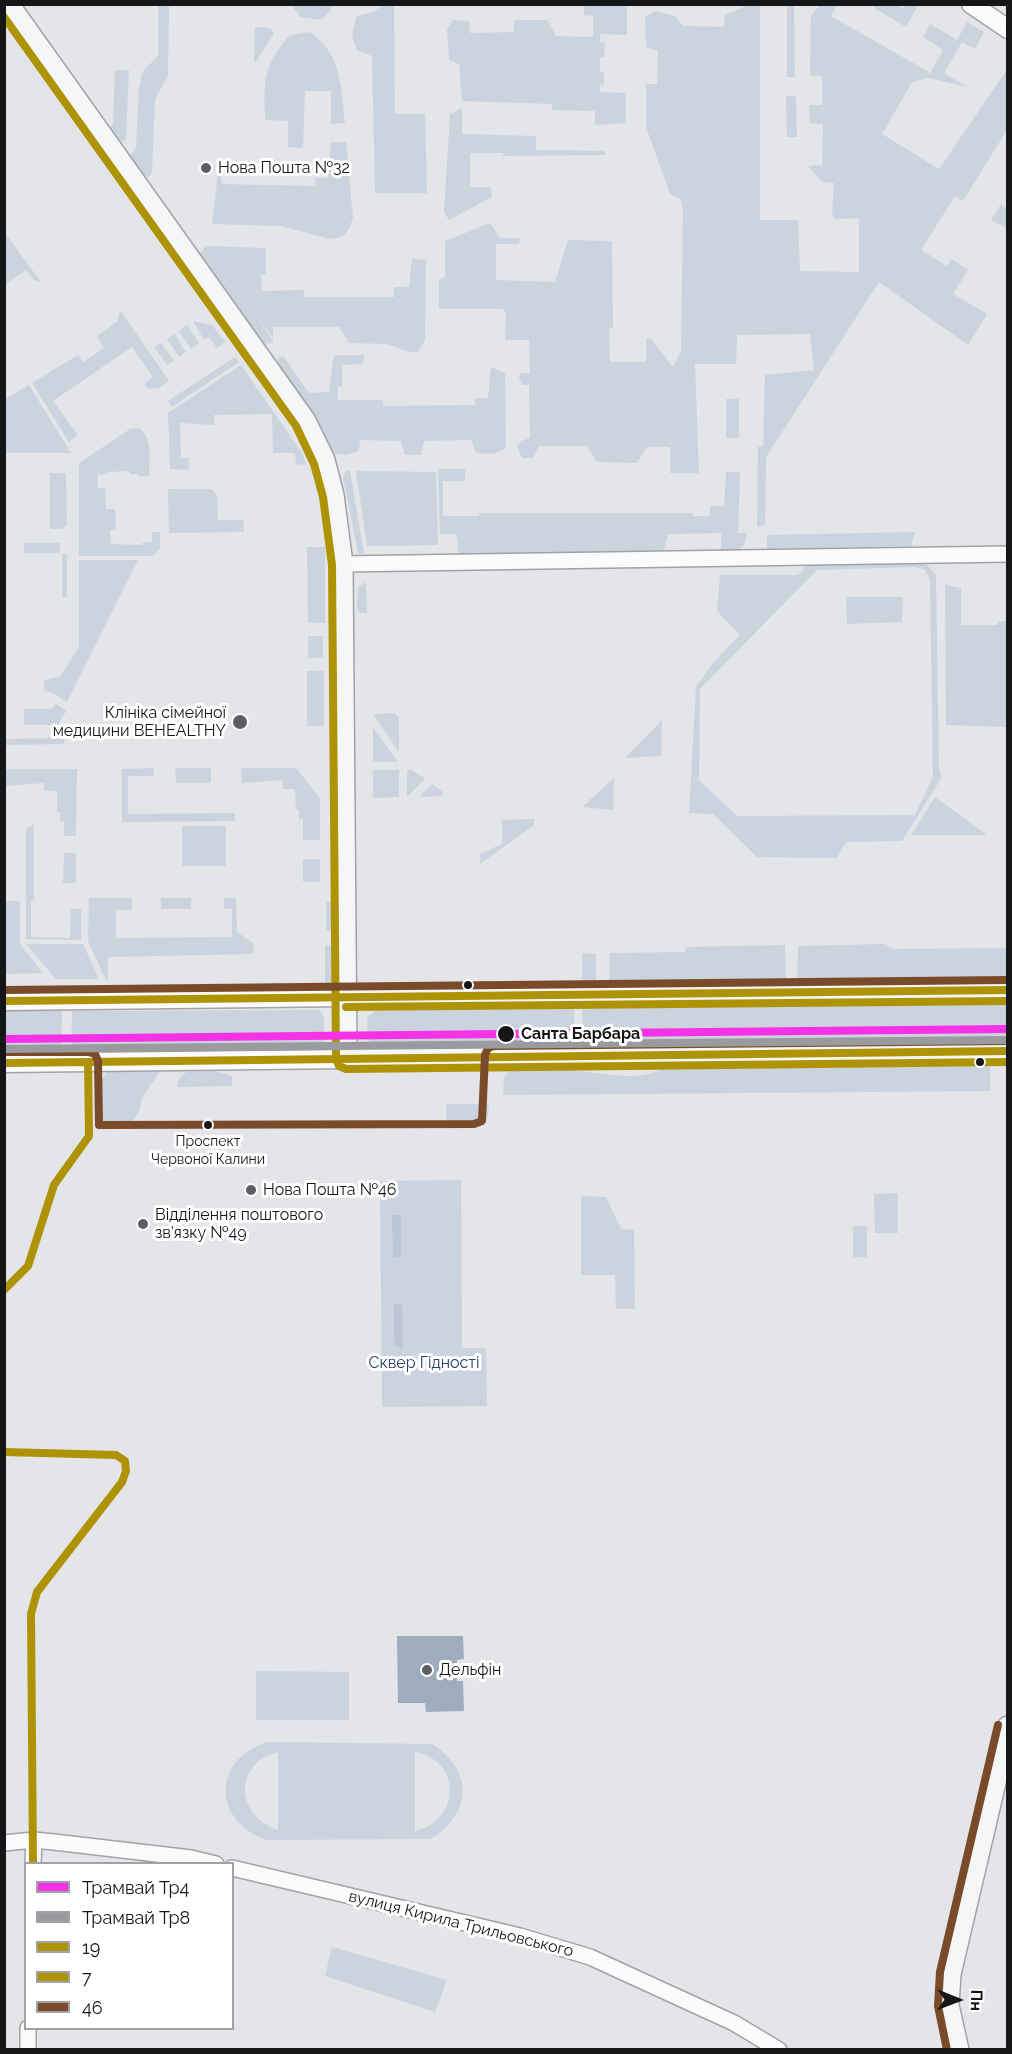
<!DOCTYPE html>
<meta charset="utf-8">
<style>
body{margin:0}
#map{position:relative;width:1012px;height:2054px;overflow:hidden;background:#e3e5e8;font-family:Raleway,sans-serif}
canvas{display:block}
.frame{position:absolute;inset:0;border:6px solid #141618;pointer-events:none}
.legend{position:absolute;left:24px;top:1862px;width:210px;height:168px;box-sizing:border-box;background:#fff;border:2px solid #a1a2a3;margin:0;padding:8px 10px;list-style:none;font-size:18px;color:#141618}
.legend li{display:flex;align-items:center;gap:12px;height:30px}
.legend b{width:30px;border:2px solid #a1a2a3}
.north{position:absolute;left:928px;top:1970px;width:60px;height:60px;-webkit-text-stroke:4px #fff;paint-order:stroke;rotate:91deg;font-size:16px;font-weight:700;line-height:24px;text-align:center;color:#141618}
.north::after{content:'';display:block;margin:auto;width:21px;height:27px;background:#141618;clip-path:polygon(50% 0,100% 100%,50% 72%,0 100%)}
</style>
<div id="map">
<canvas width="1012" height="2054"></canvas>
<div class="frame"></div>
<ul class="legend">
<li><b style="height:8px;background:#f532e5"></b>Трамвай Тр4</li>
<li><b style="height:8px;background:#9a9b9f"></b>Трамвай Тр8</li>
<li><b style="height:8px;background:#af9306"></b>19</li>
<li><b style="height:8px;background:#af9306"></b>7</li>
<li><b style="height:8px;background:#7a4b2a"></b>46</li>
</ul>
<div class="north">Пн</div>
</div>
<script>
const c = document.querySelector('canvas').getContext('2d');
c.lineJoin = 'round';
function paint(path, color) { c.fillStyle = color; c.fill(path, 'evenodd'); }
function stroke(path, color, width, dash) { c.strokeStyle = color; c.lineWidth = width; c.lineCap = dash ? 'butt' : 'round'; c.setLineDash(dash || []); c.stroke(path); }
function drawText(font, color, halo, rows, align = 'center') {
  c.font = font + ' Raleway,sans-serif'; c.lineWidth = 6; c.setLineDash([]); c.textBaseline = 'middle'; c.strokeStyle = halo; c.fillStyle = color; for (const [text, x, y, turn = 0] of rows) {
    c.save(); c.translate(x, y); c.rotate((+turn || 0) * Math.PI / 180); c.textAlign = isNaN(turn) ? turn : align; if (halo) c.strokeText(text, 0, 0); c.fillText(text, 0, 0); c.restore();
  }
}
const green = new Path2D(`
 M385 4 394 5 395 114H425L427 193H375L372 56 357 50 352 36 356 16 373 12Z
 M876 4 896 5 903 8 905 5H918L906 27 874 8Z
 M158 5H169L168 76 155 99 152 172 149 177 141 178 128 160 136 147 139 88 143 71 158 56Z
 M292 5H334L322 20 300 17Z
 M584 5H627V35L600 34V42L605 43 604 57H600V72H604V84L600 85V92L626 93V123L595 125V111L552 110V104L462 101 459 64 449 60 447 29 453 20 469 21 470 33 514 32V20H547L556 36 593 37V16L584 15Z
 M748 5H760V220H798L800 271 859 272V218L835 219 832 214 834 183 822 182 808 166 822 165 823 124 810 123 809 105H822V76H810L811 16 819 5H837L831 16 929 72V75L943 50 923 37 930 24 957 40 967 22 984 32 975 49 962 42 944 73 967 87 928 78 912 82 882 134 939 169 1008 68 1007 130 963 201 955 196 921 250 947 266 952 259 968 270 953 294 987 314 968 345 879 282 766 457 765 525 757 527 758 447 763 446 765 375 814 370 810 334 737 335 736 364H695L699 473H670V447H647L637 463 597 462 587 446H539L533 458H522L517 446 521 441 530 438 529 385H522L519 377 521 373H530L529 340H505L506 313 503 309H439V280L445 277V241L490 223 500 238H520L519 244H496V280L555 282 568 240 612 241 613 328 609 329 610 362H646V339H651L673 367 681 351 683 211 681 199 670 194 646 127V84H657L658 51 646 47 645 17 655 11 675 16 683 26 724 27 725 15Z
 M787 5H794L795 77H787Z
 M262 27 271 29 274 34 254 64 255 28Z
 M310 32C342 54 341 87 345 123L331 124V91H305L303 148 288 147V121L265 120C264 80 262 67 290 35Z
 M115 70H129L126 139 117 145 108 132 113 124Z
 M786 96H796L797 137H787Z
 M462 108V134L536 136V150L605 151V155L503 156V153H470V187H491L492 197 449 220 444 212 450 114Z
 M331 142H346L353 218 349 229 342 237 330 239 281 226 212 224 218 174H221L222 184 315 186V178H328Z
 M1001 204 1007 209V228L991 220Z
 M5 233 41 282 34 280 26 270 5 285Z
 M206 246 266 248V275H261L262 291 304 290V297H394V287H409L412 259 426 260 425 340 418 352H409L387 344 349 343 339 327H273V338L257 317 274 343 256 344 199 261 201 252Z
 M189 274 231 333 228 335 186 276Z
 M120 310 169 381 159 388 148 389 144 384 153 377 132 347 53 401 78 435 69 442 32 383 78 355 83 362 104 348 97 336 118 321Z
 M193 321 212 325 225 342 217 348 209 337 204 340Z
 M187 325 199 343 191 349 179 331Z
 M174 334 186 352 179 357 167 339Z
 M161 343 174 361 167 365 154 347Z
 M334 355H364L363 364 342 365V387H338V400H383V406L475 405V398H488L491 367 505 373 506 447C499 455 486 455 476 452L471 440 424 441 421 455H405L401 441 360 440 359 451 347 455 330 453 276 367 278 358 283 356 309 393 329 392Z
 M235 357 239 362 172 407 168 401Z
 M250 357C283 406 313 445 325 504 309 448 281 404 246 359Z
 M241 365 302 453 306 465 296 464 295 453H273L272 414 214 415V425L180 423 181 458H189V470L170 469 168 413Z
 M29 385 71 453H5V399Z
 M726 399H739V438H726Z
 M139 428C154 439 149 459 149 476H138V474H130L129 471 108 472 107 474 98 475V488H105L106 509H115L116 530H110L111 544 142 545V543L152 542V532H160V548L153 556H79V463L130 429Z
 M438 469H465V481H443V516H479V513H693L694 516H710V506H724L726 472H740L738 533H747C744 551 739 552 721 553V533L668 534 662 556 460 561 456 534H440Z
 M350 470 364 554 358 553 343 477 345 472Z
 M356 471 436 472 438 545 367 546Z
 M50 473H66L67 524 62 529H50Z
 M168 489H212L217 495 218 520H243L244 532 169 533Z
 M915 532 911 546 767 549V535Z
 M24 543H60V553H24Z
 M307 547H325V623H308Z
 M62 554H67V597H62Z
 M79 560H138L67 702 51 692 44 691V680L60 677 79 647Z
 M918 562 927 565 936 575 939 769 942 777 902 841 846 842 837 858 757 857 713 814 689 813 696 687 713 663 740 635 717 611 720 575H798L806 566ZM916 567 925 570 930 580 933 777 915 815 737 816 699 780 700 689 817 570Z
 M366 582 367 613H360L357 609 358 587Z
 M945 585 961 588V625H997L998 621H1007V727L946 725Z
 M846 597H903L902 622 847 624Z
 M308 636H323V658H308Z
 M307 671H324V726H307Z
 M56 704 66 711 58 725H24V709H51Z
 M395 713 399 718V752L373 714Z
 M662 720 661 756 625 758Z
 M373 727 398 762H373Z
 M64 738V744L5 745V739Z
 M154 768V776H128V814L235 813V821L122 822V769Z
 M175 768H211V783H176Z
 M241 768H296L320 798V840H303V819H299V810L296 809 295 789H283V780L242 783Z
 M5 769H77L76 836H64V822L60 821V812H57V791H44V783L5 786Z
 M373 770H399V797L373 798Z
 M407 770H412L425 779 407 797Z
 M614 778 613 810 582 807Z
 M330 781H338V833H330Z
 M432 784 443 792V796L419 797Z
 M935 797 987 835H911Z
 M534 819V825L480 864V854L502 844V820Z
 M34 824V900L31 901V937L70 938 71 909H81V940L26 939V828Z
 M182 826H226V866H182Z
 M64 853H76V883H63Z
 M303 859H320V882H303Z
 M89 898H132V910H116V938L232 937V909H224V898H236L237 932 254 944 253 954 108 957V980H106L88 941Z
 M161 898H191V909H161Z
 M4 901H20V944L43 973 5 974Z
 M326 902H338V931H326Z
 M26 944H83L99 979H56Z
 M885 944 893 949 1007 948V983L797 987 798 946Z
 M325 945H337V969L331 983 325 986Z
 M785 945 786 987H609L610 953 685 952 686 947Z
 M582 953 596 954V984H582Z
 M1007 999V1040L583 1043 582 1005Z
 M574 1006V1043L375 1047 368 1040 367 1018 375 1011Z
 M319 1010 324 1017V1047L320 1051 71 1054 72 1011Z
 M4 1011H62L61 1054H5Z
 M990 1066V1091L503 1095 504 1077 509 1071C529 1070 550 1068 570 1070 600 1072 634 1083 662 1069Z
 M109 1071H160L142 1098 139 1112 131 1123H99C91 1106 94 1083 109 1071Z
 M215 1071 232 1076V1086L177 1087 179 1079 186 1072Z
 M446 1104H489L488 1116 479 1126H453L446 1119Z
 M461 1180 462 1348H486L487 1406 382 1407 380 1181Z
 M898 1193V1233H875L874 1194Z
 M581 1196 606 1197 621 1229 634 1230 635 1309H616L615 1275H581Z
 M853 1226H867V1257H853Z
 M256 1671 349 1672V1720H256Z
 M267 1742 432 1744C473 1770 473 1813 431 1839L267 1840C212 1821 212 1760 267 1742ZM278 1752V1830C235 1816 233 1763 278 1752ZM415 1752C462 1760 461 1821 415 1831Z
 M332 1947 447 1980 435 2012 325 1976Z`);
const forest = new Path2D(`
 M392 1215H401V1256L397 1258 393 1256Z
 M394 1304 402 1305 403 1348 397 1347 394 1342Z`);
const water = new Path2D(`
 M397 1636H463L464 1659 457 1660V1681H463L464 1711 426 1712 425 1703H398Z`);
const minor = new Path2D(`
 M342 564 1008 554
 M4 1843 34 1840 54 1842 191 1858 216 1864
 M33 1864 34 1840
 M232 1868 520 1936 590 1957 734 2023 779 2050
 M28 2050V2028`);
const tertiary = new Path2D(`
 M971 4 1008 29
 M4 1001 346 997
 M4 1063 346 1059`);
const secondary = new Path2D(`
 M8 4 305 421 324 460 333 495 342 564 346 1059 1008 1051
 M346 997 1008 990
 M958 2050 948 2005 950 1974 1008 1727`);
const bus1 = new Path2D(`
 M4 1001 1008 990
 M4 1063 1008 1051
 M4 1290 28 1266 54 1185 89 1136 88 1062
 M4 1452 116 1455 125 1461 126 1471 122 1482 37 1592 31 1614 33 1864`);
const bus2 = new Path2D(`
 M4 17 296 426 314 464 323 497 332 565 336 1059 339 1066 346 1069 1008 1062
 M346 1007 1008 1001`);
const bus3 = new Path2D(`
 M4 990 1008 980
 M4 1052H88L95 1054 98 1061 99 1125 474 1124 482 1121 485 1055 488 1048 494 1046 1008 1041
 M947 2050 938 2006 940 1972 998 1725`);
const tram1 = new Path2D(`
 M4 1039 1008 1029`);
const tram2 = new Path2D(`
 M4 1049 1008 1040`);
const markers = [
 [206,168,6,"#5c5e61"],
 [240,722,8,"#5c5e61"],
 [468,985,5,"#141618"],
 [506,1034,9,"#141618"],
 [980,1062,5,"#141618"],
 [208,1125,5,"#141618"],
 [251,1190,6,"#5c5e61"],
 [143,1224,6,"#5c5e61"],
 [427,1670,6,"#5c5e61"]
];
const busNames = [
 ["Проспект",208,1142],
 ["Червоної Калини",208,1160]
];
const poiNames = [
 ["Нова Пошта №32",218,168],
 ["Клініка сімейної",226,713,"right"],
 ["медицини BEHEALTHY",226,731,"right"],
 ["Нова Пошта №46",263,1190],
 ["Відділення поштового",155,1215],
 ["зв’язку №49",155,1233],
 ["Дельфін",439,1670]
];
const stopNames = [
 ["Санта Барбара",521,1034]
];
const parkNames = [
 ["Сквер Гідності",424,1363]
];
const streetNames = [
 ["вулиця Кирила Трильовського",461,1924,14]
];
paint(green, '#cbd3de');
paint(forest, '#bac6d5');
paint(water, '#9eacbe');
stroke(minor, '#a0a2a5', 18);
stroke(tertiary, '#a0a2a5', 21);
stroke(secondary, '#a0a2a5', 24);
stroke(minor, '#fbfbfc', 15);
stroke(tertiary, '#fbfbfc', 18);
stroke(secondary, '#f4f6f8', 21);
stroke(bus1, '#af9306', 8);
stroke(bus2, '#af9306', 8);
stroke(bus3, '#7a4b2a', 8);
stroke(tram1, '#f532e5', 8);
stroke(tram2, '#9a9b9f', 8);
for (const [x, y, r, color] of markers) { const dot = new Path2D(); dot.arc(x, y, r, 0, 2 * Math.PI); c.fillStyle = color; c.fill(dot); stroke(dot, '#fff', 2); }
drawText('14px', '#141618', '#fff', busNames);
drawText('16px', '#141618', '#fff', poiNames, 'left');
drawText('bold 16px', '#141618', '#fff', stopNames, 'left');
drawText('16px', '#284368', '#fff', parkNames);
drawText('16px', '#141618', '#fff', streetNames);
</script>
